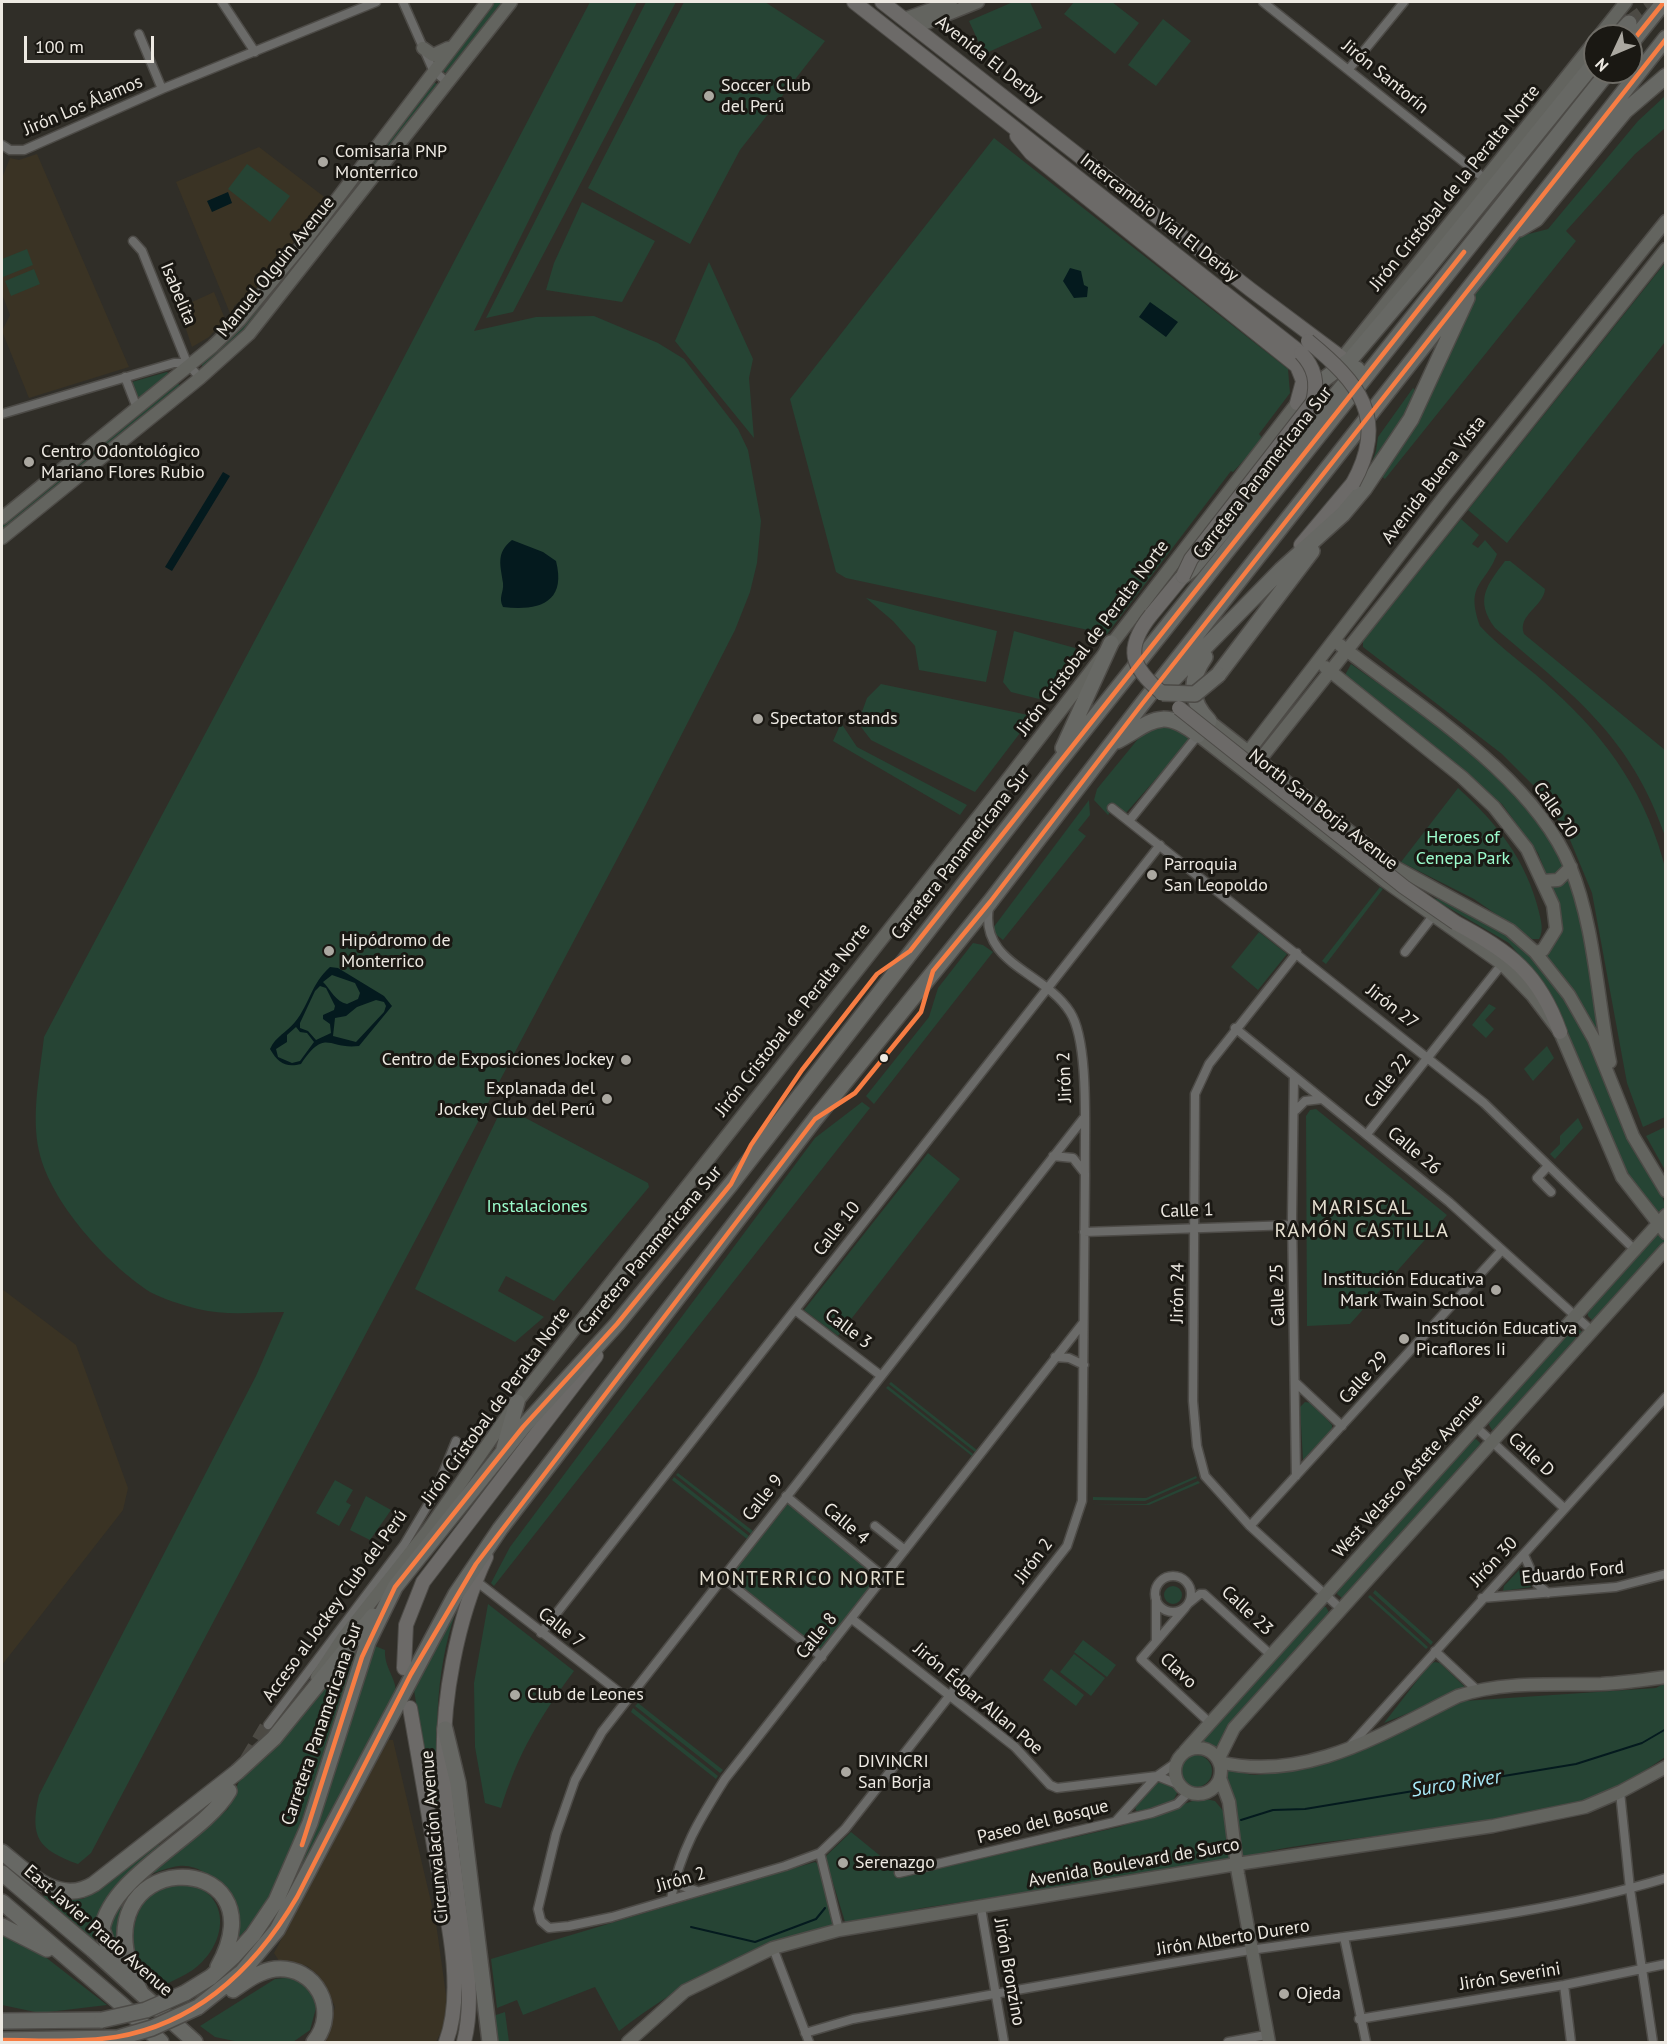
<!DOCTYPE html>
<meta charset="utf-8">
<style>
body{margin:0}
#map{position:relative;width:1667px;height:2044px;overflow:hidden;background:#302e28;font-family:"PT Sans",sans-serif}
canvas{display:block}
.frame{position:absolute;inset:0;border:3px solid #ede9e2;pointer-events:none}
.north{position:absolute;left:1583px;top:24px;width:60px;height:60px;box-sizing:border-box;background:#1a1813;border:2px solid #6e6c66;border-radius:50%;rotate:226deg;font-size:16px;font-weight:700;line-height:24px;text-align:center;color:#ede9e2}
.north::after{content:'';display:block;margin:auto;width:21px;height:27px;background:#aba8a1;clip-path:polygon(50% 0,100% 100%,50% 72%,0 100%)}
.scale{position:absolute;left:24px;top:36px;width:130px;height:27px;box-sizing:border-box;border:3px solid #ede9e2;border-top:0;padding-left:8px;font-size:18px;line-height:21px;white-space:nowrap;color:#ede9e2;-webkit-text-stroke:4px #1a1813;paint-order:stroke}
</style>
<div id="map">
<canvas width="1667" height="2044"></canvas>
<div class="frame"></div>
<div class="north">N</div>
<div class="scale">100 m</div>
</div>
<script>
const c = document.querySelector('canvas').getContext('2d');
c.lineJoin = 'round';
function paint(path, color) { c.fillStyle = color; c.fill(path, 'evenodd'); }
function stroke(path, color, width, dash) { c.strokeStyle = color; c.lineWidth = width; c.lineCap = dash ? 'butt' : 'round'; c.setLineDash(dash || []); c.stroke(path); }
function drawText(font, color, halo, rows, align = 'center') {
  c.font = font + ' "PT Sans",sans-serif'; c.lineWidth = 6; c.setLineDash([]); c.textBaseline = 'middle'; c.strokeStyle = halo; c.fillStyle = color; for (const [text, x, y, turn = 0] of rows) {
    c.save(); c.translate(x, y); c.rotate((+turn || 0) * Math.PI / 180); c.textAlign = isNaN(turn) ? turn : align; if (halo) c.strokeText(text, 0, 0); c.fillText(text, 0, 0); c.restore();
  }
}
const built = new Path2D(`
 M259 147 327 199 285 253 281 251 275 258 278 260 244 305 239 302 234 306 237 313 232 318 176 182Z
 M37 154 129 367 29 398 2 331 10 315 2 294V178L10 158 19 160Z
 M214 292 225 319 209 337 192 347 179 308Z
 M2 1289 76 1345 128 1488 123 1510 2 1665Z
 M388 1740H393L436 1923 447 2002 444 2026 436 2042H323L335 2007 327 1989 319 1976 307 1966 279 1961 274 1953Z`);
const green = new Path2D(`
 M495 2H502L446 73 442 70Z
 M590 2H637L474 331 536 317 594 316 658 343 684 359 738 429 748 450 761 521 757 563 750 592 735 630 642 812 91 1853 78 1864C39 1850 29 1838 39 1795L256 1376 284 1312C255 1312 226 1316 198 1309 183 1305 163 1299 150 1292 107 1264 50 1202 39 1151 31 1115 40 1073 44 1037L314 529Z
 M646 2H676L513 312 486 318Z
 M684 2H765L825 41 740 150 690 244 588 188Z
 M1013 2H1030L1042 28 984 54 969 21Z
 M1074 2H1112L1139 23 1115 54 1064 14Z
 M1163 19 1191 41 1156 86 1128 65Z
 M431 81 439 85 311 250 305 247Z
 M1665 96 1664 129 1635 154 1566 231 1576 241 1385 479 1381 476 1474 293 1521 236 1548 229 1638 121Z
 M994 138 1288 369 1290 393 1259 434 1263 439 1233 472 1231 471 1107 634 846 578 836 572 790 399Z
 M247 164 290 196 270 222 228 189Z
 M582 202 655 241 622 302 546 290 554 263Z
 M27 249 33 265 3 277 2 259Z
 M298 258 302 261 252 326 202 370V361Z
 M709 262 753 359 749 378 754 438 675 341Z
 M1665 263V342L1507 543 1468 510Z
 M34 269 40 284 11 296 5 281Z
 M167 372 170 375 138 399 132 382Z
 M177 382 181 387 2 534V523Z
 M1413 388 1419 394 1368 472 1376 451 1378 437Z
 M1461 519 1479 535 1472 544 1478 548 1485 540 1497 554C1485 586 1465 583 1480 626 1502 650 1530 668 1553 690 1609 740 1648 798 1666 871L1665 1117 1643 1127 1627 1083 1592 893 1568 835 1535 787 1502 754 1363 647V641Z
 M1505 561H1510L1545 589C1544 606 1517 615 1524 634L1665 750V836C1631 736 1571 693 1495 628 1474 600 1487 585 1505 561Z
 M866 598 997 631 986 682 919 670 915 646 893 621Z
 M1014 631 1075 648 1077 654 1039 699 1011 692 1003 682Z
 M1351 664C1428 720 1525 775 1565 866 1585 911 1592 977 1599 1026L1594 1030 1544 952 1553 945 1561 930 1559 907 1538 853 1502 804 1344 677Z
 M881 684 1033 716 975 792 871 740 858 723 867 698Z
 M841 723 857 747 967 805 960 815 833 741Z
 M1165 723 1191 733 1190 740 1125 814 1115 806 1108 815 1094 800 1097 789 1147 728Z
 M1458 788C1496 822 1527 861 1539 912 1541 921 1544 930 1539 939H1532L1474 899 1401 862Z
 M1089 800 1090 815 1078 830 1086 836 1003 940 993 932V928Z
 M1380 887 1383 889 1326 964 1322 961Z
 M1432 898C1506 911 1557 977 1588 1041 1604 1074 1614 1110 1630 1143 1640 1165 1665 1186 1665 1210L1660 1214 1653 1212 1616 1154 1549 990 1509 943Z
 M1259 932 1287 954 1258 990 1231 967Z
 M973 943 983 945 993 952 874 1104 866 1096 929 1017 938 988Z
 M1489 1004 1496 1008 1485 1020 1494 1029 1486 1038 1472 1025Z
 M1547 1046 1554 1058 1533 1081 1524 1069Z
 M862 1102 870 1108 494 1586 491 1583 510 1547 815 1138Z
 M503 1106 648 1183 649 1187 554 1301 506 1276 498 1291 544 1317 515 1342 415 1289Z
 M1316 1109 1447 1215 1350 1324 1307 1326 1306 1116 1310 1110Z
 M1578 1118 1583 1128 1555 1159 1550 1154 1560 1144V1136Z
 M1665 1127H1666L1665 1170 1646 1136Z
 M928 1153 960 1179 838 1336 804 1310Z
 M1659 1233 1665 1240V1244L1598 1319 1592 1320 1588 1316 1587 1310Z
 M1571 1328H1577L1582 1332 1581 1337 1497 1430H1492L1487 1421Z
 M891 1382 977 1450 975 1452 889 1384Z
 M888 1386 973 1454 972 1456 886 1388Z
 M1305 1402 1312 1403 1332 1425V1430L1303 1460 1300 1407Z
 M1476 1439 1480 1443V1449L1348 1596 1342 1598 1337 1594 1338 1588 1471 1440Z
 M678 1473 753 1531 751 1534 676 1475Z
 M1196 1476 1197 1478 1145 1501 1093 1500V1497L1146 1498Z
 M674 1477 749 1536 747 1539 672 1480Z
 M335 1480 353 1490 346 1502 351 1505 339 1526 316 1513Z
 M1198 1481 1200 1483 1149 1505 1092 1504H1146Z
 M366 1496 391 1510 370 1540 350 1530Z
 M788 1504 880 1579 821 1652 726 1580Z
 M1522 1567 1531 1587 1503 1591 1504 1586Z
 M1164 1595a9 9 0 1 1 18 0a9 9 0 1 1-18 0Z
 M1375 1590 1433 1642 1431 1645 1373 1593Z
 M1370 1595 1428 1647 1426 1649 1368 1597Z
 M488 1604 574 1671C540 1717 518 1753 501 1808L485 1803 475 1747 474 1683Z
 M1320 1606 1326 1607 1331 1616 1219 1751 1214 1746 1199 1742Z
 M455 1614C434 1676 436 1737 438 1801L432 1803 414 1690Z
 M1083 1640 1116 1665 1107 1677 1074 1652Z
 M359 1642C345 1687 331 1731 316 1776 298 1831 279 1898 237 1939 240 1909 230 1889 205 1873 198 1868 188 1865 179 1866 169 1867 158 1872 148 1875L228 1809 241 1776 268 1756Z
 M375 1646 385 1650C384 1667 395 1676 396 1691L295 1879 310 1844Z
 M1074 1654 1105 1678 1091 1696 1060 1672Z
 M1435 1662 1440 1663 1465 1687V1690L1384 1723 1430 1664Z
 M1051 1669 1084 1695 1076 1706 1043 1680Z
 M1665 1683V1757C1644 1772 1622 1785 1598 1795 1530 1823 1433 1829 1360 1838 1320 1843 1282 1846 1243 1858L1240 1854 1226 1789 1228 1766C1251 1778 1256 1776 1281 1771L1464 1701 1656 1688Z
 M638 1703 723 1770 720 1773 635 1706Z
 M633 1708 718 1776 716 1779 631 1712Z
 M1180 1771a16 16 0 1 1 32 0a16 16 0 1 1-32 0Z
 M1163 1781 1173 1785 1178 1791 1173 1801 1137 1813 1135 1807 1156 1784Z
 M1201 1798 1215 1801 1225 1813 1230 1862 922 1908 846 1925 825 1857 851 1832 905 1876 1119 1827Z
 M156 1843 162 1847 113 1896 95 1921 94 1940 43 1897 46 1894 83 1899Z
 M815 1862 819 1865 834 1926C756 1944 682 1982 619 2031L595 1987 523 2015 517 2000 497 2008 491 1959Z
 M170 1884C177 1884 187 1883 194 1885 230 1900 225 1939 202 1962 191 1974 171 1981 157 1989 152 1984 143 1979 140 1972 128 1948 131 1911 153 1892 157 1889 165 1887 170 1884Z
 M123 1900 127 1904C116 1925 115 1942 124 1964L117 1957 107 1929Z
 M2 1929 21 1938 107 2005 40 2013 2 2005Z
 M295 1977 312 1994 316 2008 310 2030 293 2042H239L215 2037 200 2026 275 1979Z
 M505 2012 509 2042H496L493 2016Z`);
const water = new Path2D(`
 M228 192 232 203 212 212 207 201Z
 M1070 268 1081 271 1084 285 1088 287 1087 297 1074 298 1063 281Z
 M1150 302 1178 322 1166 337 1139 317Z
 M223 472 230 476 172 571 165 567Z
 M512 540 543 552 556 561C567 604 537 611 503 607 498 597 504 593 503 583 501 567 495 553 512 540Z
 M330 967 338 968 384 996 392 1006 359 1046C328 1050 326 1027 301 1064 286 1068 278 1063 270 1049 276 1036 286 1033 295 1022 310 1003 311 984 330 967ZM332 975 355 983 360 993 358 999 347 1004C336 1002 330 989 323 982ZM320 986 326 988 335 1006 334 1010 323 1015V1019L330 1024 331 1033 316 1040 308 1031 300 1028V1023L315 991ZM376 1000 384 1002 386 1006 384 1012 356 1042 333 1036 335 1018 346 1016 357 1007ZM296 1027 300 1032 307 1033 314 1042 300 1061 292 1063 278 1057 276 1049 287 1042V1035Z`);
const stream = new Path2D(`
 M1241 1820 1273 1810 1305 1809 1576 1764 1642 1743 1666 1729
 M691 1927 755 1942 816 1919 825 1908`);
const highwayTunnel = new Path2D(`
 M1629 23 1651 7 1666 2
 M247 1760 268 1725`);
const street = new Path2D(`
 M222 2 255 52
 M403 2 433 70 448 83
 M1263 2 1485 179
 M139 34 162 89
 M1349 69 1404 2
 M2 145 10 150H24L162 89 376 2
 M133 241 142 251 187 363
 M125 377 137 408
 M2 414 174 363H187L200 378
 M1112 808 1484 1103 1636 1251
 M1129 821 1198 735
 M989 907C979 964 1044 971 1070 1012 1090 1043 1084 1134 1085 1174L1082 1501 1067 1546 845 1829 820 1853 785 1866 612 1917 569 1926 549 1928 541 1921 538 1909 556 1834 575 1780 602 1732 1083 1119
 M1405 952 1433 916
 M1297 953 1209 1064 1195 1094 1193 1401 1197 1446 1205 1476 1250 1526 1341 1609
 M1235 1028 1449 1202 1592 1331
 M1294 1077 1292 1217 1296 1476
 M1296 1110 1305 1101 1322 1099
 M1367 1134 1502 964
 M1053 1156 1073 1158 1084 1172
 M1548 1166 1537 1178 1551 1192
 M1084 1232 1293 1225
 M795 1310 880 1375
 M1055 1357 1069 1358 1084 1365
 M1296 1383 1342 1426
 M1476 1427 1564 1508
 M786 1496 884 1577
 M875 1526 905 1550
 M1250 1526 1502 1250
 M1524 1555 1537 1584 1548 1593
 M1155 1594a18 18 0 1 1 36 0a18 18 0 1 1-36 0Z
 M722 1577 822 1657
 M476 1581 628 1699
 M1156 1598V1640
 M1482 1598 1616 1587 1666 1574
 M1189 1603 1200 1594H1204L1271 1655
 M1185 1608 1141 1659 1210 1723
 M852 1619 1015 1747 1050 1785 1057 1788 1157 1776 1180 1785
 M541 1633 1160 845
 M1435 1651 1478 1691
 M268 1725 404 1545 435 1493 456 1441
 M1350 1746 1666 1397
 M1620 1792 1630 1889 1653 2042
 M1116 1821 1157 1776 1177 1762
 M820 1853 839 1930
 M899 1873 1152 1813 1177 1804 1189 1792
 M678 1874 682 1886 697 1891
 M671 1899C680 1851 699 1820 725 1779L1083 1323
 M981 1908 1004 2042
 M1344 1937 1366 2042
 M773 1948 809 2042
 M1564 1985 1571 2042
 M1359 2019 1564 1985 1666 1964
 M805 2033 853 2019C986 1996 1118 1971 1251 1950 1386 1929 1535 1918 1666 1878
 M1228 2042 1266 2035`);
const secondary = new Path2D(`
 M904 19 951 2
 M916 27 978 2
 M1599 36 1626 2
 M423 48 433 55 448 48
 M1347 352 1595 41
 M2 518 213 346 240 320 299 249 487 2
 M2 538 200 378 249 334 511 2
 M1340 645C1416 705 1532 775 1570 866 1595 927 1597 998 1610 1062
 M1325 667 1462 777 1494 807 1527 849 1553 905 1556 929 1543 950 1535 952
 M1209 721 1395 867 1510 930 1535 952 1569 995 1594 1039 1633 1136 1666 1191
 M1198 735 1385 881 1502 964 1532 995 1560 1032 1622 1177 1666 1233
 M1238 765 1444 497 1666 221
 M1254 767 1666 249
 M1542 881 1558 880 1571 867
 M317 1677 342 1639 428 1530 517 1402 1004 784 1297 403 1320 383
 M1175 1771a23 23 0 1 1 46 0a23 23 0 1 1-46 0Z
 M1185 1751 1666 1215
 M1218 1760 1234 1728 1666 1249
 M1219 1762C1306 1783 1383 1733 1458 1696 1504 1681 1554 1685 1601 1684 1623 1683 1644 1680 1666 1677
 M1220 1778 1229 1802 1238 1874 1269 2042
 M628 2042 685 1991 773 1948 839 1930 1237 1864 1493 1826 1585 1807 1620 1792 1666 1767`);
const primary = new Path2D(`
 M854 2 1301 353
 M882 2 1251 290 1342 358
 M1017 136 1031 153 1297 366 1303 381 1297 403
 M1301 545 1353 483
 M1151 615 1183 576
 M1456 923C1510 952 1539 973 1560 1032
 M404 1668 406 1625 423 1582 596 1356
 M410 1708C419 1758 427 1807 436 1857 446 1912 466 1989 446 2042
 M464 2042C475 1998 465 1951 459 1907 454 1862 446 1816 444 1771 441 1703 457 1618 486 1557`);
const highway = new Path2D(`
 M1617 36 1629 23
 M1631 43 1664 2
 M1519 229 1536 219 1625 111 1666 76
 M1323 380 1350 360 1428 268 1595 62
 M1183 576 1192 569 1357 369
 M1205 657C1189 680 1189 700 1209 721
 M1218 675 1312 551
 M1162 691 1281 570 1343 514 1364 489 1411 419 1467 298
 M1117 741C1152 722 1161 706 1198 735
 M1063 748 1111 643
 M504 1448 517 1402
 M445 1729 458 1783 490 2042
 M2 1852C28 1873 59 1906 94 1884L237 1772 274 1738 373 1616
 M2 1873 93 1950 195 2042
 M2 1902 121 2004 161 2042
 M2 1926 47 1949
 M115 1966 102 1929C112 1874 203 1836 229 1791
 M233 1990C245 1982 259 1971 275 1969 316 1965 340 2011 314 2042
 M140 1991C67 1843 287 1844 218 1967
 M185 1993 211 1977 233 1957 253 1935 276 1901 310 1823 368 1642 395 1587 523 1427 617 1324 731 1184 1058 763 1608 72
 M198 2007 242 1972 277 1930 456 1594 500 1529 815 1119 990 902 1142 704 1666 38
 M2 2021 102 2020
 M2 2040 118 2038`);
const primaryBridge = new Path2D(`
 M1308 341C1359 383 1389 418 1353 483
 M1183 576 1191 559 1313 402C1318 382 1315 368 1301 353
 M1151 615C1124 649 1131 667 1162 693
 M1179 708 1404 887 1456 923`);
const highwayBridge = new Path2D(`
 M1162 693 1195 694 1218 675
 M102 2020 146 2010 185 1993
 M118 2038 152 2028 198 2007`);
const bus1 = new Path2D(`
 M1631 43 1664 2
 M302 1845 362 1657 395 1587 523 1427 617 1324 731 1184 751 1145 802 1070 877 974 910 951 1464 252
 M2 2040C40 2040 78 2043 116 2037 199 2023 256 1967 297 1897L411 1674 476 1564 815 1119 855 1093 921 1012 933 971 990 902 1142 704 1666 39`);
const markers = [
 [709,96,6,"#aba8a1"],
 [323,162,6,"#aba8a1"],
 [29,462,6,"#aba8a1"],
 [758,719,6,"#aba8a1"],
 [1152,875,6,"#aba8a1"],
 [329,951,6,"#aba8a1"],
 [884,1058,5,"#ede9e2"],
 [626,1060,6,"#aba8a1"],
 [607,1099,6,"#aba8a1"],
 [1496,1290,6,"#aba8a1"],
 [1404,1339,6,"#aba8a1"],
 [515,1695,6,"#aba8a1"],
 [846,1772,6,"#aba8a1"],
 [843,1863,6,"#aba8a1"],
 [1284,1994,6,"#aba8a1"]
];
const streetNames = [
 ["Avenida El Derby",989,60,38],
 ["Jirón Santorín",1385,77,39],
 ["Jirón Los Álamos",83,106,-23],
 ["Jirón Cristóbal de la Peralta Norte",1455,188,-51],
 ["Intercambio Vial El Derby",1159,218,38],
 ["Manuel Olguin Avenue",276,267,-51],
 ["Isabelita",178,294,67],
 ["Carretera Panamericana Sur",1263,473,-52],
 ["Avenida Buena Vista",1434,480,-52],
 ["Jirón Cristobal de Peralta Norte",1093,638,-53],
 ["North San Borja Avenue",1323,810,38],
 ["Calle 20",1555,810,55],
 ["Carretera Panamericana Sur",961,854,-52],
 ["Jirón 27",1392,1007,38],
 ["Jirón Cristobal de Peralta Norte",793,1020,-52],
 ["Jirón 2",1065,1077,-92],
 ["Calle 22",1388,1081,-52],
 ["Calle 26",1414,1151,40],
 ["Calle 1",1187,1211,-2],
 ["Calle 10",837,1229,-52],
 ["Carretera Panamericana Sur",650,1250,-50],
 ["Jirón 24",1178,1293,-89],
 ["Calle 25",1278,1295,-92],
 ["Calle 3",848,1329,37],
 ["Calle 29",1364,1378,-48],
 ["Jirón Cristobal de Peralta Norte",496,1406,-54],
 ["Calle D",1531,1455,43],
 ["West Velasco Astete Avenue",1408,1476,-48],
 ["Calle 9",763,1498,-52],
 ["Calle 4",846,1524,40],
 ["Jirón 2",1034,1561,-53],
 ["Jirón 30",1494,1562,-47],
 ["Eduardo Ford",1573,1573,-6],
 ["Acceso al Jockey Club del Perú",335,1606,-54],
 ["Calle 23",1247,1611,43],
 ["Calle 7",561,1628,38],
 ["Calle 8",817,1636,-51],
 ["Clavo",1178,1671,43],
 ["Jirón Édgar Allan Poe",978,1699,40],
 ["Carretera Panamericana Sur",322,1724,-71],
 ["Paseo del Bosque",1043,1822,-14],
 ["Circunvalación Avenue",435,1837,-95],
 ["Avenida Boulevard de Surco",1134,1863,-10],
 ["Jirón 2",681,1880,-16],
 ["East Javier Prado Avenue",98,1931,41],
 ["Jirón Alberto Durero",1233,1938,-9],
 ["Jirón Bronzino",1009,1972,80],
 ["Jirón Severini",1510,1977,-9]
];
const poiNames = [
 ["Soccer Club",721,86],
 ["del Perú",721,107],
 ["Comisaría PNP",335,152],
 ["Monterrico",335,173],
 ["Centro Odontológico",41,452],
 ["Mariano Flores Rubio",41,473],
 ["Spectator stands",770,719],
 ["Parroquia",1164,865],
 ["San Leopoldo",1164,886],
 ["Hipódromo de",341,941],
 ["Monterrico",341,962],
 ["Centro de Exposiciones Jockey",614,1060,"right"],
 ["Explanada del",595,1089,"right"],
 ["Jockey Club del Perú",595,1110,"right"],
 ["Institución Educativa",1484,1280,"right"],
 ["Mark Twain School",1484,1301,"right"],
 ["Institución Educativa",1416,1329],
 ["Picaflores Ii",1416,1350],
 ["Club de Leones",527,1695],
 ["DIVINCRI",858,1762],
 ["San Borja",858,1783],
 ["Serenazgo",855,1863],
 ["Ojeda",1296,1994]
];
const parkNames = [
 ["Heroes of",1463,838],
 ["Cenepa Park",1463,859],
 ["Instalaciones",537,1207]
];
const neighbourhoodNames = [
 ["MARISCAL",1362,1208],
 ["RAMÓN CASTILLA",1362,1231],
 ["MONTERRICO NORTE",803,1579]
];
const waterNames = [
 ["Surco River",1456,1784,-9]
];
paint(built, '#3a3324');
paint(green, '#264434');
paint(water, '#041a1e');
stroke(stream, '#041a1e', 2);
stroke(highwayTunnel, '#4c4a44', 15, [15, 8]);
stroke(street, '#4d4b47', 11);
stroke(secondary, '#4d4b47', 15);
stroke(primary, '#4d4b47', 16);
stroke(highway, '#4d4b47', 18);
stroke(street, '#6b6b69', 8);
stroke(secondary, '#63645f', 12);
stroke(primary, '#6c6a68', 14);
stroke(highway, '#676864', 15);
stroke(primaryBridge, '#4d4b47', 16, []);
stroke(highwayBridge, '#4d4b47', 18, []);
stroke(primaryBridge, '#6c6a68', 14);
stroke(highwayBridge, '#676864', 15);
stroke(bus1, '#f77d43', 4.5);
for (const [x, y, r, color] of markers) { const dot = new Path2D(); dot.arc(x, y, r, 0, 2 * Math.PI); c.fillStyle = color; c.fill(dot); stroke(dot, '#1a1813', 2); }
drawText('18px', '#ede9e2', '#1a1813', streetNames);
drawText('18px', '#ede9e2', '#1a1813', poiNames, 'left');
drawText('18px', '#9bfccc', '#1a1813', parkNames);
c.letterSpacing = '1.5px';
drawText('20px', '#e6e0d1', '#1a1813', neighbourhoodNames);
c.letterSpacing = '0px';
drawText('italic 20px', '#a9ebf9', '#1a1813', waterNames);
</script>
